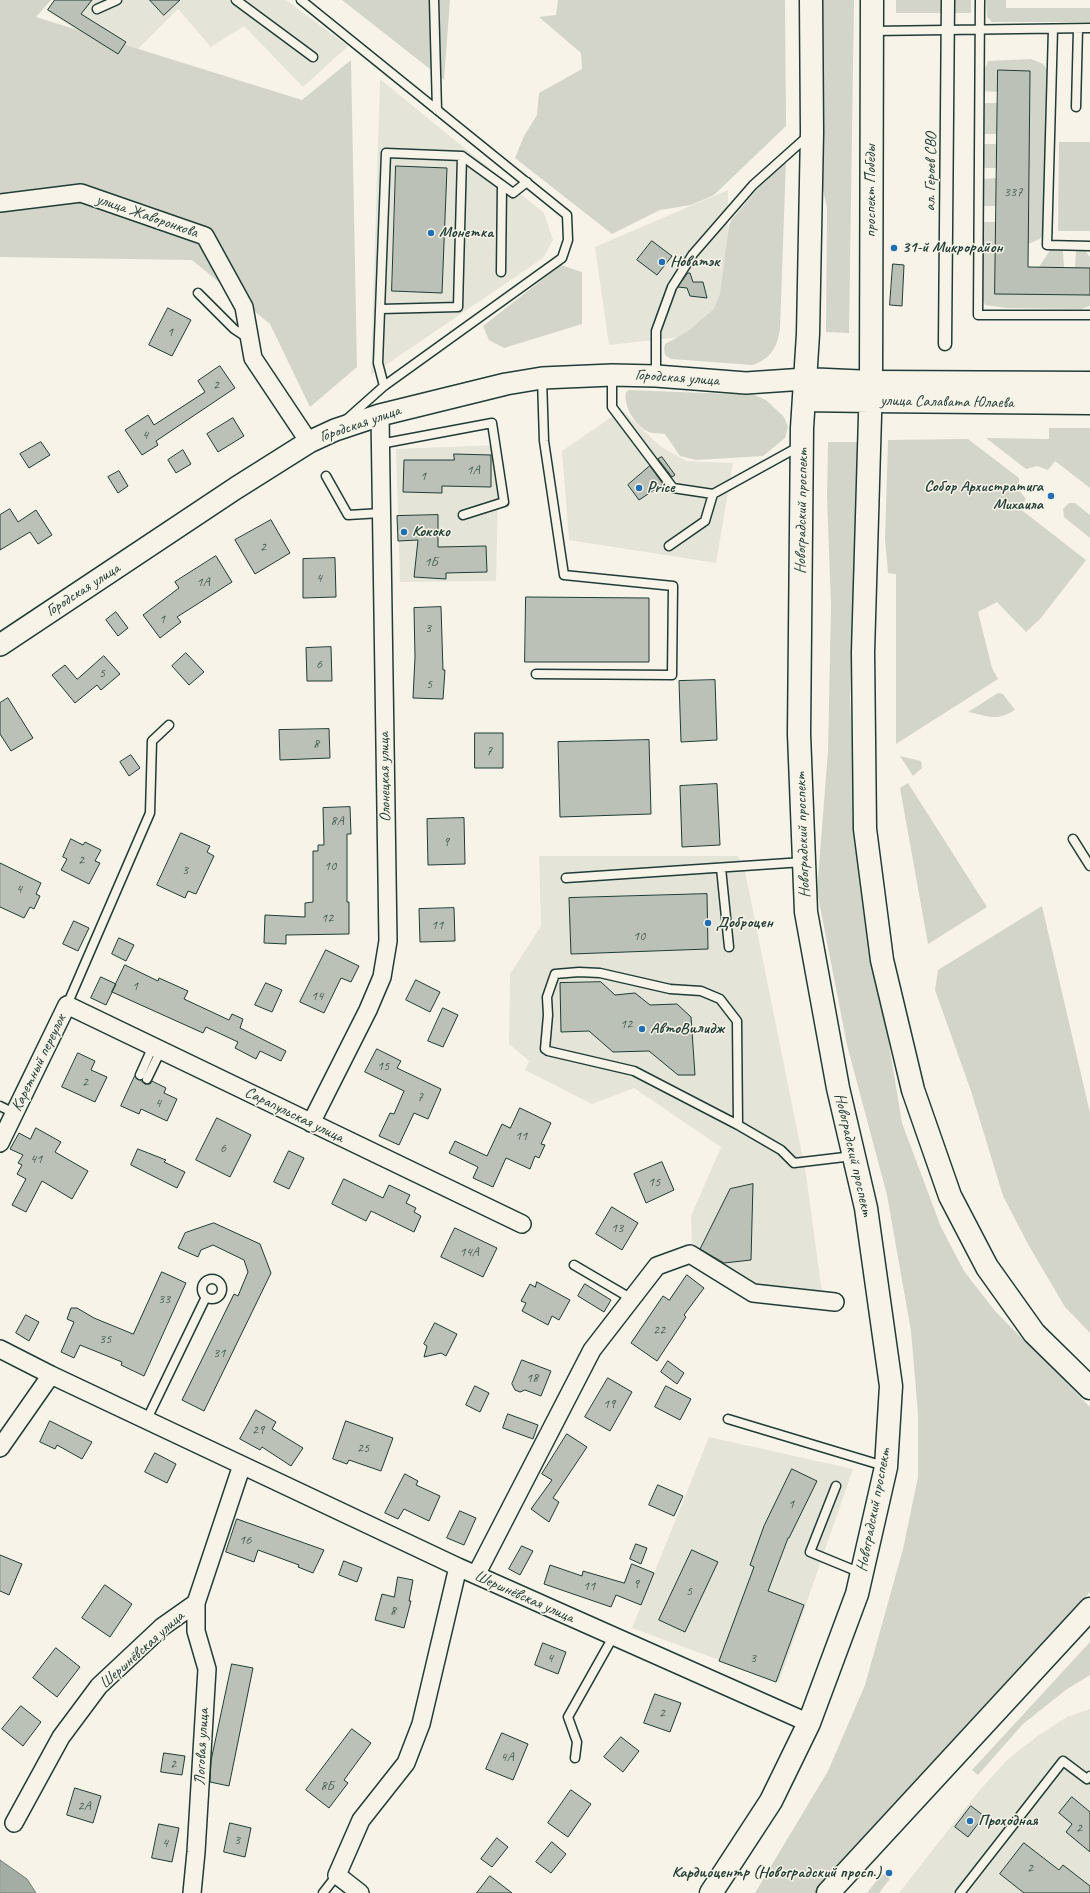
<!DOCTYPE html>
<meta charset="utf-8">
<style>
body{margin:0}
canvas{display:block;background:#f7f3e8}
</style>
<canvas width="1090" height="1893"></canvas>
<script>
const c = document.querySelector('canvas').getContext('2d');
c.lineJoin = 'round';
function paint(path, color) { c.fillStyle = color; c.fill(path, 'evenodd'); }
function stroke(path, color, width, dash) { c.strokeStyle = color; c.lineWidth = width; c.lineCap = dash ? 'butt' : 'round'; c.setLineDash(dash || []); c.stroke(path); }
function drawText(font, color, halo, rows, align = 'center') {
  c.font = font + ' Caveat,sans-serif'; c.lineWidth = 3; c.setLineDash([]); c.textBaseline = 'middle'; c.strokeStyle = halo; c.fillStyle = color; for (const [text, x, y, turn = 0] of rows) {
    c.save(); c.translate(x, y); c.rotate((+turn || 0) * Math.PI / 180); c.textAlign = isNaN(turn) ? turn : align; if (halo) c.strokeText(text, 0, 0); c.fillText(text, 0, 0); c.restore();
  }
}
const built = new Path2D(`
 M55 0H286L348 46 303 87 244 26 211 47 178 9 125 62 46 10Z
 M380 79 544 213 553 240 543 258 371 375Z
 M728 190 727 332 609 345 595 247Z
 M622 410 661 447 687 461 733 463 716 563 569 540 562 451Z
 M499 445 496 581 400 582 396 449Z
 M539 856H738L745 871 806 1174 822 1293 753 1287 692 1248 691 1216 721 1147 634 1088 592 1104 525 1070 529 1061 509 1044 510 974 541 926Z
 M709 1437 853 1469 779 1682 632 1628Z
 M1090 1709V1893H899L978 1792 1008 1759 1039 1735 1067 1717Z`);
const green = new Path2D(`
 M0 0H51L36 17 302 100 351 60 357 367 310 407 270 324 192 260 0 257Z
 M342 0H450L444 80Z
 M558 0H785L786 126 714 195 691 205 660 210 612 234 515 158 524 136 537 115 539 93 582 69 581 53 539 17 556 15Z
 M823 0H854L849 333 826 332 827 208 820 176Z
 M896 0H971V13H896Z
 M986 0H1006V8H1090V22H992L987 17Z
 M1031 59 1043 64 1048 71 1043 232 1040 239 1028 244 1030 71 998 70V92L984 91 985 69 988 61Z
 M983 103H998L997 134H984Z
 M1059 142H1090V231H1058Z
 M983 144H997V168H983Z
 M783 159 786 160 780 329C777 348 771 358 753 365L671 359 665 355 664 349 665 344 687 332 714 309 720 294 729 225 732 219Z
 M997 178V206H983V179Z
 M985 222H996V294L1090 295V306L1081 309 1007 308 985 305 983 300V223Z
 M1084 249 1090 257V268H1075L1076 251Z
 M1050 250H1063L1064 268 1039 267Z
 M561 265 582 272V324L504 348 489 340 483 326Z
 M629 390 754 395 766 400 784 417 788 427 785 438 763 456 696 460 680 456 665 434C660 433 653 434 649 432 635 426 623 406 626 392Z
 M1049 428H1090V488L1055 461 1048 470 1037 466 1026 469 986 438 1049 439Z
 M968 439 1019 478V490L1026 499 1019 508 1086 560 1040 619 1026 632 997 602 978 612 992 668 998 679 896 744V574L888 573 885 539 888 440Z
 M828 442H859L850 698 854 780 863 887 902 1123 941 1227 964 1271 995 1311 1090 1407V1592L820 1893H755L828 1771 865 1685 903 1549 918 1477V1414L911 1331 887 1195 847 1045 817 891 828 751 831 606 827 497Z
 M1069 503H1075L1090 515V538L1064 517 1063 509Z
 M998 693 1003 694 1015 710C995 722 989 716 968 712Z
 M900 756 921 761 922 768 913 776Z
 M908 783 987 907 928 944 900 788Z
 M1042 906 1090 1113V1333L1065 1307 1029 1246 1003 1196 971 1091 935 990 938 970Z
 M1090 1642V1675L1067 1689 1023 1724 978 1775 972 1770Z
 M885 1874 890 1879 879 1893H867L881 1875Z`);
const water = new Path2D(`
 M0 1860 27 1879 36 1893H0Z`);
const building = new Path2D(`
 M55 0H92L81 14 126 42 118 54 48 10Z
 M150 0H180L164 15Z
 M998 70 1030 71 1028 267 1090 268V295L995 294Z
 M396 166 447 168 442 293 392 291Z
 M652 241 672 256 657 275 637 260Z
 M893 264 904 265 902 306 890 305Z
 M688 273H690L693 282H703L707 298 690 296 687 288 678 287Z
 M168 308 191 320 172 356 149 345Z
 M220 366 235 388 156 441 158 445 142 455 125 430 148 415 154 425 205 392 198 381Z
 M233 418 244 436 218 452 207 434Z
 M41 442 50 455 29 468 20 454Z
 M183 450 191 464 176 473 168 460Z
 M454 454 491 455V487L442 486V493L403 492 404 460H454Z
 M662 457 675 475 672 477 658 459Z
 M650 466 663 484 639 500 628 485Z
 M119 471 128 486 118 493 108 477Z
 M10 509 18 522 36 510 52 535 38 544 30 532 0 550V515Z
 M438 515V547L486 546 487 572 446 573V579L414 577 418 540 398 541 397 516Z
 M271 520 290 553 255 574 235 540Z
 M216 556 232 582 177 617 181 622 160 638 143 615 179 588 175 582Z
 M335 558 336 597 303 598V559Z
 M526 597 649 598V662H525Z
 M441 607 443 670H445L443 699 413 698 415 657 414 608Z
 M116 612 128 628 118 636 106 620Z
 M331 647 332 681H307L306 648Z
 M186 653 204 672 189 685 172 666Z
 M104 656 120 674 101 690 97 685 75 703 52 675 65 665 77 679Z
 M715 680 717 740 681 742 679 681Z
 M8 698 33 738 11 751 0 734V703Z
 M329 729 330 758 280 760 279 730Z
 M475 733H503V768H475Z
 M649 740 651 814 560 817 558 742Z
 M131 755 140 768 129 776 120 762Z
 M717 784 720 845 682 847 680 786Z
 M350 807 351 834H347V902H349V934L286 935V944L264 943 265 915 305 917V903L313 902V851H318V845H324L323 808Z
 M464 818 465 864 428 865 427 819Z
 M181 833 210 846 207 852 214 856 196 894 188 891 185 898 157 885Z
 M71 839 83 845 85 842 101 850 95 861 100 863 89 884 61 870 67 859 63 857Z
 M0 863 41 883 36 894 40 896 34 909 30 907 24 918 0 907Z
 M707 894 708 949 571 954 569 898Z
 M454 908 455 941 420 942 419 909Z
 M74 921 89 928 78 951 63 944Z
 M119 938 134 945 126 961 112 954Z
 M326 950 359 966 351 982 341 978 324 1013 300 1002Z
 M125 965 158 981 159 978 188 991 184 999 229 1020 232 1014 243 1019 240 1028 286 1051 281 1061 260 1051 256 1059 235 1048 238 1042 206 1027 203 1033 112 992Z
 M101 977 116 984 106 1005 91 998Z
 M416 980 440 992 430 1012 406 1000Z
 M601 982 615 995 635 993 650 1005 677 1004 691 1017 695 1075H678L649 1051 613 1052 589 1031 561 1032 560 983Z
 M266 983 282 990 272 1012 255 1005Z
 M443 1008 458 1015 443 1047 428 1041Z
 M377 1049 401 1061 397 1068 441 1089 428 1119 414 1113 399 1145 379 1136 390 1113 394 1114 404 1091 365 1072Z
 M78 1053 95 1061 91 1070 107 1077 95 1102 62 1087Z
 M135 1076 145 1084H150L152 1081 166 1088 164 1093 177 1099 167 1121 141 1109 139 1114 121 1106Z
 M520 1108 551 1123 541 1144 545 1145 539 1158 535 1156 530 1169 506 1158 493 1187 473 1178 478 1167 449 1153 455 1141 487 1156 502 1124 510 1128Z
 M217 1118 251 1135 230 1177 196 1160Z
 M36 1128 61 1142 55 1152 88 1171 72 1199 42 1181 26 1212 12 1205 26 1179 17 1174 22 1165 18 1163 23 1155 10 1149 19 1133 30 1139Z
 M138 1149 166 1160 164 1162 185 1172 177 1188 131 1165Z
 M289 1151 304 1158 289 1189 274 1182Z
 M662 1162 674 1190 646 1203 634 1174Z
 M344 1179 383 1198 389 1185 410 1195 406 1203 416 1208 414 1212 421 1216 414 1232 371 1211 366 1221 332 1204Z
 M753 1184 751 1260 724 1263 700 1249 730 1189Z
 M612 1207 638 1223 622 1250 596 1234Z
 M214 1223 260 1244 271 1273 204 1411 182 1400 234 1294 238 1296 248 1272 244 1260 213 1245 201 1250 198 1257 178 1248 185 1233Z
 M455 1228 497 1248 483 1277 441 1257Z
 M162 1272 186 1283 144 1376 121 1365 122 1362 80 1345 74 1358 61 1352 74 1322 67 1319 71 1308H77L94 1318 133 1334Z
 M687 1275 704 1288 684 1315 686 1317 657 1361 631 1343 663 1296 669 1300Z
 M537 1282 570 1300 559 1320 552 1316 548 1325 522 1311 526 1303 521 1301 530 1284 535 1287Z
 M585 1284 611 1300 604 1312 578 1296Z
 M26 1315 39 1322 29 1341 16 1333Z
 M435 1323 457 1334 446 1356 441 1353 424 1357 427 1346 424 1344Z
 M522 1360 551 1371 541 1396 525 1390 520 1392 515 1390 512 1384Z
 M668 1361 684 1373 677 1384 661 1372Z
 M608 1378 632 1392 610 1431 585 1417Z
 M475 1386 489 1393 480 1412 466 1405Z
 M666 1386 691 1399 680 1420 655 1407Z
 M256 1410 276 1422 272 1429 303 1448 291 1466 262 1447 260 1450 240 1439Z
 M508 1414 538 1425 533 1439 503 1428Z
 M50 1421 92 1442 82 1459 57 1445 55 1449 40 1442Z
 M346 1421 393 1438 381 1471 349 1460 347 1464 333 1459Z
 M567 1434 587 1447 553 1498 559 1502 549 1522 531 1509 552 1480 542 1474Z
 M155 1453 176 1464 167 1483 145 1472Z
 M792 1469 817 1481 789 1538H788L768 1591 804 1605 776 1682 719 1661 754 1567 750 1565 764 1526Z
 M405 1474 418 1481 416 1485 440 1496 429 1521 404 1509 398 1519 385 1513Z
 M658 1485 683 1496 674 1516 649 1505Z
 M460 1511 476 1518 464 1545 447 1538Z
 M237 1519 324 1550 313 1573 298 1567 299 1565 258 1550 254 1562 226 1552Z
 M636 1544 647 1548 641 1564 630 1559Z
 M522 1546 533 1551 520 1575 509 1569Z
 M692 1550 718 1562 685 1632 659 1620Z
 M0 1555 22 1564 9 1595 0 1591Z
 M344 1561 362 1568 357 1582 339 1575Z
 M632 1564 654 1573 641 1605 616 1595 611 1607 544 1584 550 1565 582 1576 583 1571 624 1583Z
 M398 1577 413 1580 409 1601H411L404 1628 375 1620 382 1594 394 1597Z
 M105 1585 132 1604 110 1637 82 1618Z
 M543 1643 566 1652 558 1674 535 1665Z
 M56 1648 80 1667 57 1697 33 1678Z
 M232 1664 253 1668 229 1786 210 1782 211 1761Z
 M655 1694 681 1703 670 1732 644 1723Z
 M21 1706 41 1722 23 1746 2 1729Z
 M352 1729 371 1743 344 1780 348 1783 329 1808 306 1790Z
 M502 1733 528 1744 513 1780 486 1769Z
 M621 1737 639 1751 623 1772 604 1757Z
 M164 1753 185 1756 182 1775 161 1772Z
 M75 1788 101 1796 93 1823 67 1815Z
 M571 1790 591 1804 568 1837 548 1823Z
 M1072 1797 1090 1812V1852L1066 1832 1072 1824 1059 1813Z
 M971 1806 984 1816 968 1837 955 1827Z
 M230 1823 251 1828 245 1857 224 1852Z
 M159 1824 179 1828 172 1862 152 1858Z
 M497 1838 508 1847 492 1867 481 1859Z
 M552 1842 566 1854 551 1873 536 1862Z
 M1024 1843 1059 1870 1063 1865 1090 1886V1893H1024L1000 1874Z
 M490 1876 512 1893H477Z`);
const service = new Path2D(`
 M236 0 313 57
 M301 0 567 215 568 240 562 258 384 386 347 419
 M434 0 437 110
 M980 0 978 315H1090
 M97 9 117 0
 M1053 29 1047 245 1090 246
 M873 31 1090 28
 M1076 107 1078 29
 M501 272 502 185
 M198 293 234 329 249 339
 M381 309 458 307 462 156
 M612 375V407L673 488 713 494 800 446
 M656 376V331L672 287 693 254 753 185 809 135
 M384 386 378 363 386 153 462 156 513 193 527 182
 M380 444 492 423 504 502 463 515
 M326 476 348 515 381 513
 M669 546 705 521 713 494
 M536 674 672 675 673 586 564 575 544 441 542 379
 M1073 839 1090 866
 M721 868 729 947
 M566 878 803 862
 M67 1005 150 813 152 741 169 725
 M140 1075 153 1046
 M147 1079 161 1050
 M0 1106 14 1113
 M738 1125 737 1021 720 999 701 991 670 989 600 973 579 972 555 974 547 997 548 1015 545 1049 548 1051 634 1071 738 1125 781 1150 794 1163 853 1156
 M574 1265 632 1299
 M202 1289a10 10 0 1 1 20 0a10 10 0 1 1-20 0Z
 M147 1419 206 1297
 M728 1419 884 1466
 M836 1486 810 1552 861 1573
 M575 1758 577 1742 568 1717 613 1637
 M323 1893 337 1875
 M960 1893 1063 1761 1087 1779 1090 1776`);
const pedestrian = new Path2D(`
 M945 344 948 0`);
const minor = new Path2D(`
 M0 203 81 193 205 236 244 307 253 358 309 442
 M311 1123 368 1010 382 977 388 941 380 415
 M0 1143 67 1005 522 1224
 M0 1349 51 1375 458 1567 809 1723
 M0 1448 51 1375
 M476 1575 592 1350 657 1266 690 1254 753 1293 835 1302
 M14 1823 61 1737 99 1686 162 1627 196 1603 242 1465
 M192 1893 196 1852 207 1669 196 1631V1603
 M360 1893 337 1875 361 1820 406 1763 421 1724 458 1567`);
const tertiary = new Path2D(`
 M0 645 236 488 309 442 335 430 380 415 506 384 542 378 612 375 656 376 746 383 805 379`);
const secondary = new Path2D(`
 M871 382 1090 383
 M870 401 1090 403`);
const primary = new Path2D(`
 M872 0 871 382 863 652 865 829 882 960 913 1090 950 1196 987 1267 1034 1333 1090 1388
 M805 379 871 382
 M804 400 870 401
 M711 1893 771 1801 809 1723 857 1594 886 1467 891 1386 866 1208 838 1088 806 912 799 734 802 428 808 334 812 132 811 0
 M828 1893 1090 1609`);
const markers = [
 [431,233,4,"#1f6fb2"],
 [894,248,4,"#1f6fb2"],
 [662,262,4,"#1f6fb2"],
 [639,488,4,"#1f6fb2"],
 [1051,496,4,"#1f6fb2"],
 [404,532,4,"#1f6fb2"],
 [708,923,4,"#1f6fb2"],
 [642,1029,4,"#1f6fb2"],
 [970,1821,4,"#1f6fb2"],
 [889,1873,4,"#1f6fb2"]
];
const numberNames = [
 ["337",1013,192],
 ["1",170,332],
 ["2",216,385],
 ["4",145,435],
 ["1А",473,470],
 ["1",423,476],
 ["2",263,547],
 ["1Б",431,562],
 ["4",319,578],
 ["1А",203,582],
 ["1",162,619],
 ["3",428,628],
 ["6",319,664],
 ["5",102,673],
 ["5",429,684],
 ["8",316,744],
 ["7",489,751],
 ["8А",337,821],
 ["9",446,842],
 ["2",81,860],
 ["10",330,866],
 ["3",185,870],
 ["4",19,889],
 ["12",327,918],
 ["11",437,925],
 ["10",639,936],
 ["1",135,986],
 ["14",317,996],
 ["12",626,1024],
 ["15",383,1066],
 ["2",85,1082],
 ["7",420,1097],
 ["4",158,1103],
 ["11",521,1136],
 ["6",223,1148],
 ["41",36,1159],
 ["15",654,1182],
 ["13",617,1228],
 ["14А",469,1252],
 ["33",164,1299],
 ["22",659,1330],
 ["35",105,1339],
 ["31",219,1353],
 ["18",532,1378],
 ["19",609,1404],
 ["29",258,1430],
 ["25",363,1448],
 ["1",791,1504],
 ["16",245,1540],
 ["9",636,1584],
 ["11",589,1586],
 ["5",689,1591],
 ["8",393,1611],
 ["4",550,1658],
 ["3",753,1658],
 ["2",662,1713],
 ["4А",507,1757],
 ["2",173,1764],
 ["8Б",327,1786],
 ["2А",84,1806],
 ["2",1079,1828],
 ["3",237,1840],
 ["4",165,1843],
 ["2",1030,1868]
];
const streetNames = [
 ["ал. Героев СВО",931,172,-89],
 ["проспект Победы",871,191,-90],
 ["улица Жаворонкова",147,216,19],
 ["Городская улица",677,378,4],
 ["улица Салавата Юлаева",947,402,1],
 ["Городская улица",360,424,-19],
 ["Новоградский проспект",802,511,-89],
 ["Городская улица",83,590,-33],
 ["Олонецкая улица",385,777,-91],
 ["Новоградский проспект",803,835,-92],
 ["Каретный переулок",39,1063,-64],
 ["Сарапульская улица",294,1115,26],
 ["Новоградский проспект",853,1155,77],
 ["Новоградский проспект",874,1510,-79],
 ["Шершнёвская улица",524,1597,24],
 ["Шершнёвская улица",142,1650,-42],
 ["Логовая улица",202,1747,-87]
];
const poiNames = [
 ["Монетка",439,233],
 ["31-й Микрорайон",902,248],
 ["Новатэк",670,262],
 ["Собор Архистратига",1043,487,"right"],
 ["Михаила",1043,505,"right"],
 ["Price",647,488],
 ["Кококо",412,532],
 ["Доброцен",716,923],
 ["АвтоВилидж",650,1029],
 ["Проходная",978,1821],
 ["Кардиоцентр (Новоградский просп.)",881,1873,"right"]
];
paint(built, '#e5e4d9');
paint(green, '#d3d5ca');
paint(water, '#a4ada3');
stroke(water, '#6f8077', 1);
paint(building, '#bbc1b6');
stroke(building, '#1f3d34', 1);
stroke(service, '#1f3d34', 11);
stroke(pedestrian, '#1f3d34', 15);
stroke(minor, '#1f3d34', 20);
stroke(tertiary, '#1f3d34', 24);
stroke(secondary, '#1f3d34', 25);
stroke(primary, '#1f3d34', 25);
stroke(service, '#f7f3e8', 8);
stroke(pedestrian, '#f7f3e8', 12);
stroke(minor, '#f7f3e8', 17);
stroke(tertiary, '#f7f3e8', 21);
stroke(secondary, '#f7f3e8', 22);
stroke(primary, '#f7f3e8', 22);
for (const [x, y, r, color] of markers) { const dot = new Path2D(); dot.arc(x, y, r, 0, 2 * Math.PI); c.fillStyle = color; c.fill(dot); stroke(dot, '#f7f3e8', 1.5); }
drawText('14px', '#465e54', null, numberNames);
drawText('16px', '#1f3d34', '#f7f3e8', streetNames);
drawText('bold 16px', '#1f3d34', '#f7f3e8', poiNames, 'left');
</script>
